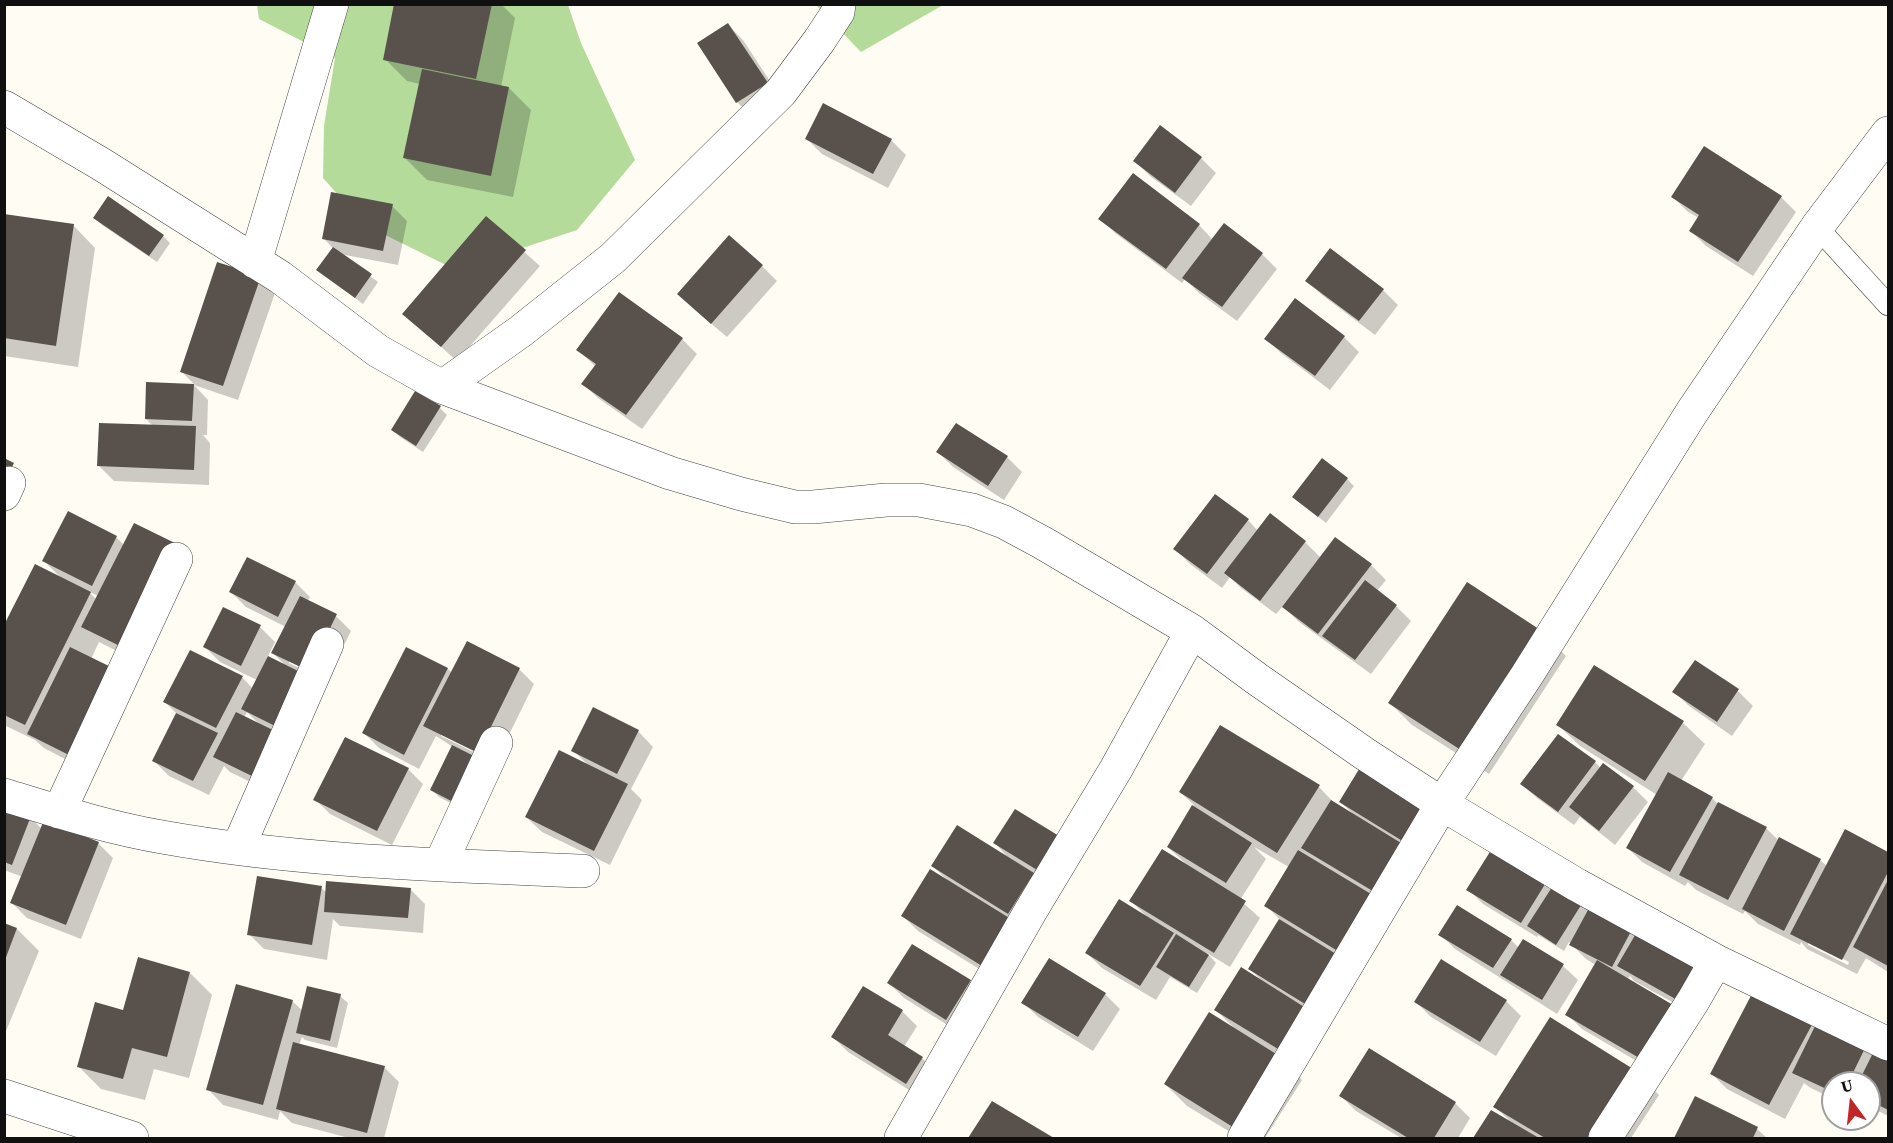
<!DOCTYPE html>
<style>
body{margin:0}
#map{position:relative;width:1893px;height:1143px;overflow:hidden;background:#fffdf3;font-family:"Source Serif 4",serif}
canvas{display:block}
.frame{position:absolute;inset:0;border:6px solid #101010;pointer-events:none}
.north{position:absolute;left:1821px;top:1071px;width:60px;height:60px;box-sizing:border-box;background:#fff;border:2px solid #9f9f9f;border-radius:50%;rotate:345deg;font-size:16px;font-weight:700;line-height:24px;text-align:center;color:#101010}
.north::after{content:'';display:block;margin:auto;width:21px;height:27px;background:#c12729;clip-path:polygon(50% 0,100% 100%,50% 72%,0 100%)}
</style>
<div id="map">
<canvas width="1893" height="1143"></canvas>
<div class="frame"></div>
<div class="north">U</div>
</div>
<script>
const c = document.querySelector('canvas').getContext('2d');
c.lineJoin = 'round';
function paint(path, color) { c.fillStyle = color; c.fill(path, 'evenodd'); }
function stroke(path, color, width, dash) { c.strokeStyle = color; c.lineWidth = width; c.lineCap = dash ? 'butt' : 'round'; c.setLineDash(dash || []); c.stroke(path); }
const forest = new Path2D(`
 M257 5H568L581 43 635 160 577 230 456 270 365 225 323 178 324 126 335 58 259 19Z
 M816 5H943L861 52Z`);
const shadow = new Path2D(`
 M396 4H501L515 18 501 87 509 88 531 110 513 197 427 180 405 158 420 84 407 81 385 59Z
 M728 25 743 40 781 98 752 117 737 102 699 43Z
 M807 139 891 140 906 155 888 188 822 154Z
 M1201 158 1216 173 1191 206 1150 176 1135 161Z
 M1673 197H1781L1796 212 1753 276 1706 246 1691 231 1699 218 1688 212Z
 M392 206 407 221 398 265 340 254 378 282 363 304 318 270 333 248 323 238Z
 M4 216 73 225 95 248 78 367 4 356Z
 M95 218 163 236 170 243 157 262 102 225Z
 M486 218 540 266 457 361 404 314Z
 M1100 218 1199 225 1213 240 1224 225 1262 254 1277 269 1237 321 1199 293 1185 279 1182 283 1115 233Z
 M762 266 777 281 727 337 694 309Z
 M260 278 275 293 238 400 194 385 208 400 207 435H203L210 443 209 485 114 481 99 466 153 426 146 419 147 383 195 385 181 371Z
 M1307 280 1383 290 1398 305 1375 335 1322 295Z
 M1295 301 1344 337 1359 352 1330 390 1281 353 1266 339Z
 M682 339 697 354 642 429 598 398 583 384 596 367 578 350Z
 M440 408 447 415 423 452 400 437 393 430Z
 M938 452 1007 457 1022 472 1004 500 953 467Z
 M1347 479 1354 486 1326 523 1294 497Z
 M1248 520 1258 531 1305 542 1321 558 1371 565 1386 580 1377 591 1396 606 1411 621 1371 674 1299 622 1283 606 1276 614 1241 588 1230 577 1222 588 1190 564 1175 549Z
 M116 537 124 545 178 547 193 562 141 663 99 642 91 659 88 771 44 748 35 740 4 725V628L61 578 44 561ZM88 591 98 596 96 599Z
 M295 582 310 597 308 601 336 616 351 631 271 792 230 772 224 766 209 795 169 776 154 761 177 714 165 702 242 677 253 689 257 680 220 662 205 647 260 627 275 642 267 658 286 666 273 653 286 627 246 607 231 592ZM289 660 316 673 315 676 289 663ZM247 712 259 724 244 718Z
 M1544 634 1566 656 1489 774 1412 725 1390 703Z
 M406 649 448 669 452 673 519 669 534 684 493 767 464 810 439 797 432 790 453 747 436 736 419 769 379 748 364 733ZM441 733 485 755 484 757 441 736Z
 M1696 662 1738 691 1753 706 1732 736 1689 706 1674 691Z
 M1683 723 1705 744 1681 781 1712 798 1718 804 1766 828 1779 841 1820 860 1827 866 1846 831 1888 853V972L1866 958 1857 974 1807 949 1801 942 1800 945 1758 924 1745 911 1743 914 1696 890 1688 882 1685 886 1642 862 1627 847 1657 795 1580 746 1558 725ZM1808 941 1849 962 1848 965 1808 945Z
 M638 731 653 747 631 789 642 800 610 865 542 832 526 817 587 764 573 750Z
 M1595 762 1601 768 1633 787 1648 802 1615 845 1580 817 1574 825 1537 798 1522 784Z
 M408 769 423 784 392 845 330 814 315 799Z
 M1319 787 1338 807 1353 814 1341 802H1428L1277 1054 1302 1080 1265 1138H1240L1187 1106 1165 1084 1233 1027 1216 1010 1261 980 1250 969 1280 920 1266 905 1289 867 1254 847 1266 859 1240 900 1260 918 1230 967 1207 953 1216 963 1197 993 1170 977 1156 1000 1102 968 1087 953 1147 917 1131 901 1186 864 1168 847 1194 805 1180 792Z
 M4 808 31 818 42 829 98 843 113 858 81 939 27 918 12 903 23 877 4 870Z
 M995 843 1078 855 1057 887 1033 874 1048 889 997 980 918 931 903 916 947 880 933 866 1009 859Z
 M1494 849 1636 922 1694 1014 1634 981 1630 976 1627 980 1657 1073 1582 1029 1567 1014 1596 965 1586 959 1569 942 1564 951 1538 935 1537 937 1483 904 1468 889Z
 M321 888 327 893 410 889 425 904 423 933 340 926 333 919 327 960 264 949 249 934Z
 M4 925 17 929 39 951 4 1036Z
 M1440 934 1511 940 1519 948 1524 941 1563 966 1578 980 1557 1014 1455 949Z
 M190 973 212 995 189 1078 154 1069 145 1100 101 1089 79 1067 124 1012Z
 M970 981 985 996 962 1034 904 998 889 983Z
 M1105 994 1120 1009 1093 1051 1038 1017 1023 1002Z
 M340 996 348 1003 337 1048 305 1040 302 1037 299 1045 384 1067 399 1082 384 1138H349L292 1123 280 1111 278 1120 223 1105 208 1089 292 1001 303 1011Z
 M1506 1001 1521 1016 1496 1056 1431 1017 1416 1002Z
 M902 1011 917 1026 904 1047 922 1058 937 1073 922 1098 848 1052 833 1037Z
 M1820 1018 1888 1052V1116L1869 1106V1083H1833V1099L1809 1087 1804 1083 1785 1119 1727 1089 1712 1074Z
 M1369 1050 1455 1103 1470 1118 1458 1138H1401L1356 1111 1341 1096Z
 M1637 1073 1659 1095 1631 1138H1475L1492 1112 1510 1121 1495 1107Z
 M1696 1098 1757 1129 1767 1138H1676Z
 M993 1103 1052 1138H970Z`);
const building = new Path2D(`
 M394 4H492L476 79 383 60Z
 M728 23 768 83 736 103 697 43Z
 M422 69 509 87 491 176 403 158Z
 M823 103 892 139 873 174 805 139Z
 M1160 125 1202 157 1175 193 1133 161Z
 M1704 146 1782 196 1738 262 1689 231 1699 215 1671 197Z
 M1133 173 1200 224 1166 269 1098 219Z
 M331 192 393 204 383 251 322 239Z
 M108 196 164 235 149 256 93 218Z
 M4 214 74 224 56 346 4 338Z
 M486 216 526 250 441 347 402 314Z
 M1224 223 1263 253 1222 307 1182 278Z
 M729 235 763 265 711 324 677 294Z
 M333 247 372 274 355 298 316 270Z
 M1330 248 1384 289 1359 321 1305 281Z
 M217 262 261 276 223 386 180 372Z
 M619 292 683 338 626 415 581 384 596 364 576 350Z
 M1295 298 1345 336 1315 376 1264 339Z
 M146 382 194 384 192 421 145 419Z
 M415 391 441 406 416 446 391 430Z
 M99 423 196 426 194 470 97 466Z
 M956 423 1008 456 988 486 936 452Z
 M4 458 14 463 4 483Z
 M1322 458 1348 478 1318 517 1292 497Z
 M1215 494 1249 519 1207 574 1173 549Z
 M68 511 117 536 92 586 42 561Z
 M1270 513 1306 541 1260 601 1224 573Z
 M134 523 179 545 126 649 81 627Z
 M1335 537 1372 564 1318 634 1282 607Z
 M247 557 296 581 278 617 229 592Z
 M35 564 91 592 25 725 4 715V625Z
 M1365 580 1397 605 1355 660 1322 636Z
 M1467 582 1545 633 1467 754 1388 703Z
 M300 596 337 614 309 671 271 653Z
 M223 607 261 625 241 666 203 647Z
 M467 641 520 668 478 753 423 726Z
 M70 647 117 670 73 757 27 734Z
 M406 647 448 668 404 755 362 733Z
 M190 650 243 676 216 728 163 702Z
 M268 656 306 675 279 728 241 709Z
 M1695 660 1739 689 1717 722 1672 692Z
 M1594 665 1684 721 1645 781 1556 725Z
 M593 707 639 730 617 774 571 751Z
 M236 712 279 733 256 778 213 757Z
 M176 713 218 733 193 781 152 761Z
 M1220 725 1320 785 1277 853 1179 792Z
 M1558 734 1596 761 1558 812 1520 784Z
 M345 737 409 768 377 831 313 800Z
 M452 745 480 759 457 804 430 790Z
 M559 750 628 784 594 851 525 817Z
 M1364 761 1429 801 1404 842 1339 802Z
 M1603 763 1634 786 1599 831 1569 807Z
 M1668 772 1713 797 1670 872 1626 848Z
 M1331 800 1406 846 1376 893 1301 848Z
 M1718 802 1767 827 1728 900 1679 875Z
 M1192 805 1252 843 1226 883 1167 847Z
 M4 806 31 816 12 865 4 862Z
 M1015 809 1064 839 1042 873 993 843Z
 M44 820 99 842 66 925 10 903Z
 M957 825 1034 873 1008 914 931 866Z
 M1845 829 1888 852V872L1842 960 1790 934Z
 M1779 837 1821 859 1784 931 1742 909Z
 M1493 847 1547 881 1521 923 1466 890Z
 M1162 849 1246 901 1214 953 1129 901Z
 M1298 850 1376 897 1341 953 1264 906Z
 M930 869 1011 919 982 966 901 916Z
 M257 876 322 886 312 945 247 935Z
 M1888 880V966L1853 947Z
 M326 881 411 888 408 918 324 912Z
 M1554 884 1583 902 1556 945 1527 926Z
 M1595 897 1637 920 1612 967 1569 945Z
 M1119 899 1174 933 1140 986 1085 953Z
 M1457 905 1512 939 1493 968 1438 935Z
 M1279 919 1341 957 1310 1007 1248 969Z
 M4 923 17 928 5 960H4Z
 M1641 925 1702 961 1679 1001 1617 966Z
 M1176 934 1209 955 1189 987 1156 967Z
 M1523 939 1564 964 1542 1000 1500 975Z
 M912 944 971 980 946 1020 887 983Z
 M138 957 190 972 167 1057 132 1048 123 1079 77 1067 95 1002 123 1010Z
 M1049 958 1106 993 1078 1037 1021 1003Z
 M1441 959 1507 1000 1480 1042 1414 1002Z
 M1597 960 1673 1005 1641 1059 1565 1015Z
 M1241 967 1309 1010 1283 1052 1214 1010Z
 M236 984 293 1000 263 1105 206 1090Z
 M307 986 341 994 330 1041 296 1033Z
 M863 986 903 1010 888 1035 923 1057 906 1084 831 1037Z
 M1755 988 1815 1019 1769 1105 1710 1074Z
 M1209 1012 1281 1057 1236 1129 1164 1084Z
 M1820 1016 1869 1040 1848 1083H1833V1092L1792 1073Z
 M1550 1017 1638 1072 1595 1138H1545L1493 1107Z
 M293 1042 385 1066 367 1133 276 1109Z
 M1877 1045 1888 1050V1110L1869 1100V1083H1858Z
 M1369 1048 1456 1102 1434 1138H1408L1339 1096Z
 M1695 1096 1758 1127 1753 1138H1674Z
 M992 1101 1054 1138H968Z
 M1491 1110 1539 1138H1473Z`);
const lane = new Path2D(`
 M1817 227 1888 305`);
const street = new Path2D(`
 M4 107 101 164 280 277 378 351 442 387 670 473 741 494 795 507H813L886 500H919L972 510 1004 522 1043 543 1192 631 1257 679 1365 754 1442 804 1577 885 1716 961 1888 1044
 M255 262 332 4
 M442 387 521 331 613 258 781 92 819 41 838 12 839 4
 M4 494 9 483
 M4 795C56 811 109 828 162 837 301 862 442 865 583 871
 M59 812 176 559
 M238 848 327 644
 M440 865 496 743
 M4 1096 132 1138
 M901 1138 1030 912 1116 769 1192 631
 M1244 1138 1442 804 1527 675 1692 412 1817 227 1888 133
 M1605 1138 1693 1001 1716 961`);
paint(forest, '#b5db9b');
paint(shadow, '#0003');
paint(building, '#59524c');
stroke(lane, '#434343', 22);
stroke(street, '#434343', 34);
stroke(lane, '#fff', 21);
stroke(street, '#fff', 33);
</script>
